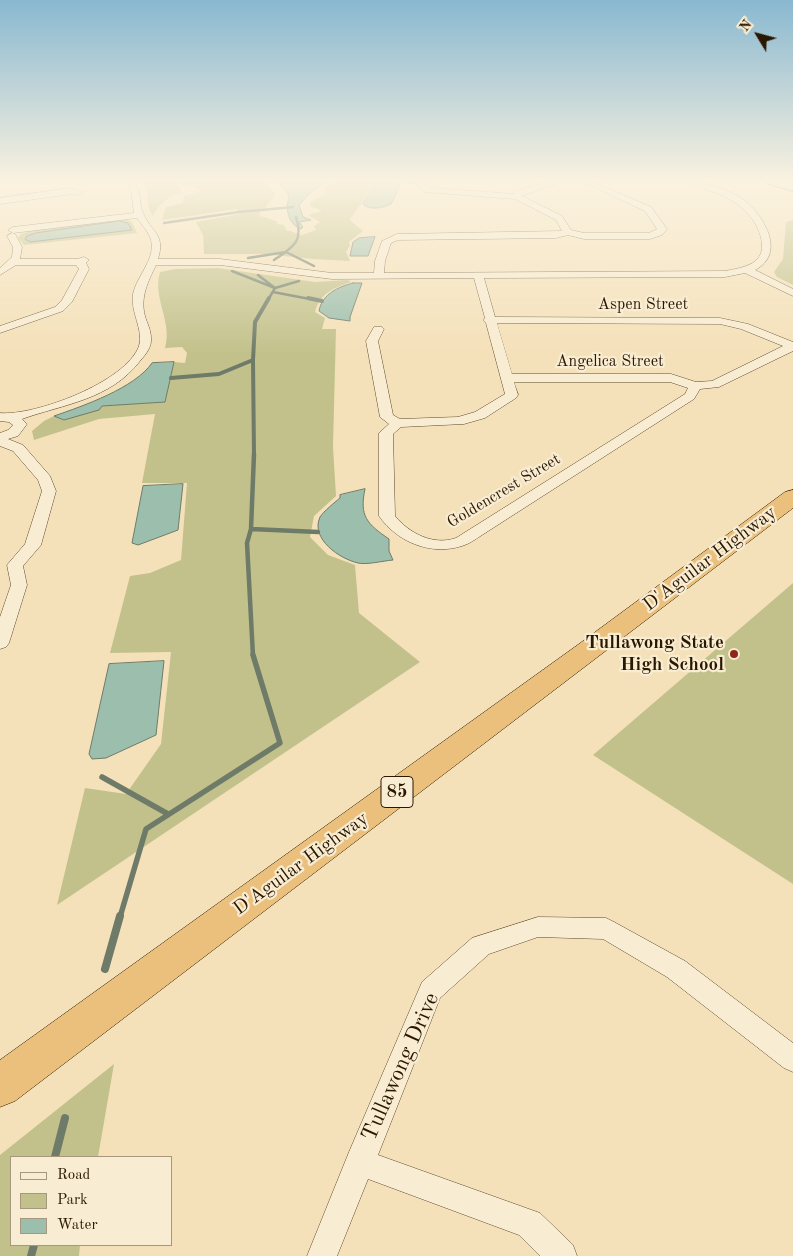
<!DOCTYPE html>
<style>
body{margin:0}
#map{position:relative;width:793px;height:1256px;overflow:hidden;background:#f5e1b9;font-family:"Old Standard TT",serif}
canvas{display:block}
.legend{position:absolute;left:10px;top:1156px;width:162px;height:90px;box-sizing:border-box;background:#f8ecd2;border:1px solid #a6977e;margin:0;padding:6px 9px;list-style:none;font-size:15px;color:#2a1700}
.legend li{display:flex;align-items:center;gap:10px;height:25px}
.legend b{width:25px;border:1px solid #a6977e}
.north{position:absolute;left:733px;top:10px;width:50px;height:50px;-webkit-text-stroke:4px #f8ecd2;paint-order:stroke;rotate:307deg;font-size:14px;font-weight:700;line-height:20px;text-align:center;color:#2a1700}
.north::after{content:'';display:block;margin:auto;width:18px;height:22px;background:#2a1700;clip-path:polygon(50% 0,100% 100%,50% 72%,0 100%)}
</style>
<div id="map">
<canvas width="793" height="1256"></canvas>
<ul class="legend">
<li><b style="height:6px;background:#f8ecd2"></b>Road</li>
<li><b style="height:14px;background:#c2c18b"></b>Park</li>
<li><b style="height:14px;background:#9cbead"></b>Water</li>
</ul>
<div class="north">N</div>
</div>
<script>
const c = document.querySelector('canvas').getContext('2d');
c.lineJoin = 'round';
function paint(path, color) { c.fillStyle = color; c.fill(path, 'evenodd'); }
function stroke(path, color, width, dash) { c.strokeStyle = color; c.lineWidth = width; c.lineCap = dash ? 'butt' : 'round'; c.setLineDash(dash || []); c.stroke(path); }
function drawText(font, color, halo, rows, align = 'center') {
  c.font = font + ' "Old Standard TT",serif'; c.lineWidth = 4.5; c.setLineDash([]); c.textBaseline = 'middle'; c.strokeStyle = halo; c.fillStyle = color; for (const [text, x, y, turn = 0] of rows) {
    c.save(); c.translate(x, y); c.rotate((+turn || 0) * Math.PI / 180); c.textAlign = isNaN(turn) ? turn : align; if (halo) c.strokeText(text, 0, 0); c.fillText(text, 0, 0); c.restore();
  }
}
const green = new Path2D(`
 M141 180H266L275 194C273 200 268 202 266 208L261 210 259 215 278 222 277 224 284 225 286 230 302 235 316 230 314 226 320 222 308 215 322 211 310 206 311 202 324 194 326 186 337 180H424L416 184H407L406 182H377L350 219 351 221 363 231 349 242 350 246 346 252 350 261 313 259 264 254H204L203 235 196 222 240 214 237 209 162 220 166 207 183 203 184 196 200 191 195 187 183 186 179 181 178 186 183 193 171 196 158 207 153 216C144 204 152 193 141 180Z
 M125 219 132 222 137 233 24 245 18 238 21 234 29 231Z
 M793 220V285L777 277 774 272 783 259 786 222Z
 M218 268 315 282 348 280 351 282C334 288 320 293 315 312L325 318 322 329H336L333 447 336 496 314 516 310 537 328 555 355 565 359 613 420 662 57 905 85 788 126 794 161 744 171 652 110 653 130 576 150 573 181 560 187 483H142L155 414 99 419 34 440 32 431 44 421 54 416 64 420 102 406 165 402 174 362 185 363 187 353 182 347 165 348C173 322 152 298 160 272L175 269Z
 M793 583V884L593 755Z
 M114 1064 98 1157H11V1245H80L79 1256H0V1155Z`);
const water = new Path2D(`
 M280 180H328L309 194 299 205 303 217 311 220 299 222 303 227 301 229C288 224 285 209 289 197L286 190 281 186Z
 M378 182 397 183 400 186 391 204C382 208 371 211 363 204Z
 M120 221 128 223 132 230 30 242 25 239 27 236 36 233Z
 M375 237 368 256H350L353 242 359 238Z
 M353 283H362L350 317V321L329 318 319 311C322 294 338 287 353 283Z
 M174 362 165 402 102 406 99 410 64 420 54 416C83 406 135 388 152 363Z
 M183 484 178 530 138 545 132 543 143 486Z
 M365 489C359 516 367 524 389 539V551L393 560C382 561 367 565 358 563 340 559 310 539 320 517 324 511 334 503 340 498V495Z
 M164 661 156 735 106 758 92 759 89 754 109 664Z`);
const streamFar4 = new Path2D(`
 M164 223 239 212 293 207
 M248 258 286 252 314 266
 M274 260C293 247 304 242 296 217
 M232 271 275 288 299 281
 M258 275 275 288 268 300
 M273 292 315 300`);
const streamFar3 = new Path2D(`
 M308 298 322 301
 M171 378 219 374 253 360
 M254 455 253 360 255 322 269 298`);
const streamFar2 = new Path2D(`
 M251 529 318 532
 M253 656 247 543 251 529 254 454`);
const streamFar1 = new Path2D(`
 M102 777 168 814
 M120 917 146 829 280 743 253 655`);
const stream = new Path2D(`
 M105 969 120 916
 M55 1157 65 1118
 M31 1256 34 1245`);
const minor = new Path2D(`
 M124 180H132C144 192 137 199 143 213 151 232 166 234 158 259H220L332 273H374L375 261 382 241 397 234 562 231 556 220 515 199 425 192 416 185 425 180H435L426 185 435 188 514 194 516 191 550 180H561L560 182 522 196 562 216 571 230 584 233H649L657 229 645 211 579 180H589L651 207 667 229 662 235 650 239H584L568 235 556 238 398 240 391 243 385 261 384 273 725 271C741 268 763 265 762 245 761 222 740 202 719 194 709 190 696 188 688 180 701 179 734 192 745 201 765 217 786 254 755 270L793 289V296L745 273 725 277 484 278 495 317 720 318 748 324 793 342V351L719 387 700 389 694 399 482 535C476 539 469 544 462 546 431 556 397 542 379 516V433L389 424 380 417 366 341 374 327H382L384 329 378 341 393 415 400 419 458 417 475 412 505 394 486 323 483 320 485 318 474 278 332 279 220 265H156C148 282 140 297 145 316 147 323 151 330 151 338 152 347 146 354 140 361 110 400 64 404 22 419L27 424 18 436 8 439 23 445 50 476 56 491 41 545 23 566 27 585 9 643 6 647 0 649V617L11 585 7 565 25 544 42 491 38 480 13 451 0 446V433L8 430 13 425 9 422 0 421V413C35 416 126 382 139 346 144 330 130 312 133 294 137 275 158 257 150 237 147 230 141 224 137 218L13 233 8 230 13 227 134 213 131 190ZM497 323 720 324 741 329 783 346 712 381 696 382 671 374H512ZM514 382H670L688 388 685 394 456 538C433 546 409 533 395 516L393 434 401 427 464 424 485 418 516 398 518 395Z
 M71 188 82 192 78 195 71 194 0 204V198Z
 M12 233 15 234 22 247 20 259H77L84 257 89 260 86 263 89 269 72 302 63 311 0 333V326L55 307 62 300 79 269 76 265H16L0 275V268L12 257 13 247 7 236Z
 M538 917 606 918 614 922 685 961 793 1043V1072L784 1068 667 977 603 939 538 937 489 954 440 998 378 1155 540 1213 573 1245 577 1256H540L519 1235 368 1179 337 1256H307L349 1152 422 982 472 938Z`);
const secondary = new Path2D(`
 M764 180H781L793 183V191L766 183Z`);
const trunk = new Path2D(`
 M793 490V508L15 1101 0 1107V1060L579 644 785 492Z`);
const markers = [
 [734,654,5,"#8f2418"]
];
const farStreetnames = [
 ["Aspen Street",643,305],
 ["Angelica Street",610,362],
 ["Goldencrest Street",504,491,-31]
];
const shields = [
 [397,792,32]
];
const shieldNames = [
 ["85",397,792]
];
const streetNames = [
 ["D'Aguilar Highway",710,559,-37],
 ["D'Aguilar Highway",301,864,-36]
];
const poiNames = [
 ["Tullawong State",724,643],
 ["High School",724,665]
];
const nearStreetnames = [
 ["Tullawong Drive",401,1067,-66]
];
paint(green, '#c2c18b');
paint(water, '#9cbead');
stroke(water, '#6e7b68', 1);
stroke(streamFar4, '#6e7b68', 2.5);
stroke(streamFar3, '#6e7b68', 4);
stroke(streamFar2, '#6e7b68', 4.5);
stroke(streamFar1, '#6e7b68', 5.5);
stroke(stream, '#6e7b68', 8);
stroke(minor, '#5d4a2e', 1);
stroke(secondary, '#2a1700', 2);
stroke(trunk, '#2a1700', 1);
paint(minor, '#f8ecd2');
paint(secondary, '#f8ecd2');
paint(trunk, '#eac07c');
const sky = c.createLinearGradient(0, 0, 0, 355);
sky.addColorStop(0, '#89b8d0');
sky.addColorStop(0.51, '#faf2e0');
sky.addColorStop(1, '#faf2e000');
c.fillStyle = sky;
c.fillRect(0, 0, 793, 355);
for (const [x, y, r, color] of markers) { const dot = new Path2D(); dot.arc(x, y, r, 0, 2 * Math.PI); c.fillStyle = color; c.fill(dot); stroke(dot, '#f8ecd2', 2); }
drawText('16px', '#2a1700', '#f8ecd2', farStreetnames);
for (const [x, y, w] of shields) { const box = new Path2D(); box.roundRect(x - w / 2, y - 15.5, w, 31, 4); c.fillStyle = '#f8ecd2'; c.fill(box); stroke(box, '#2a1700', 1); }
drawText('bold 18px', '#2a1700', null, shieldNames);
drawText('19px', '#2a1700', '#f8ecd2', streetNames);
drawText('bold 19px', '#2a1700', '#f8ecd2', poiNames, 'right');
drawText('22px', '#2a1700', '#f8ecd2', nearStreetnames);
</script>
